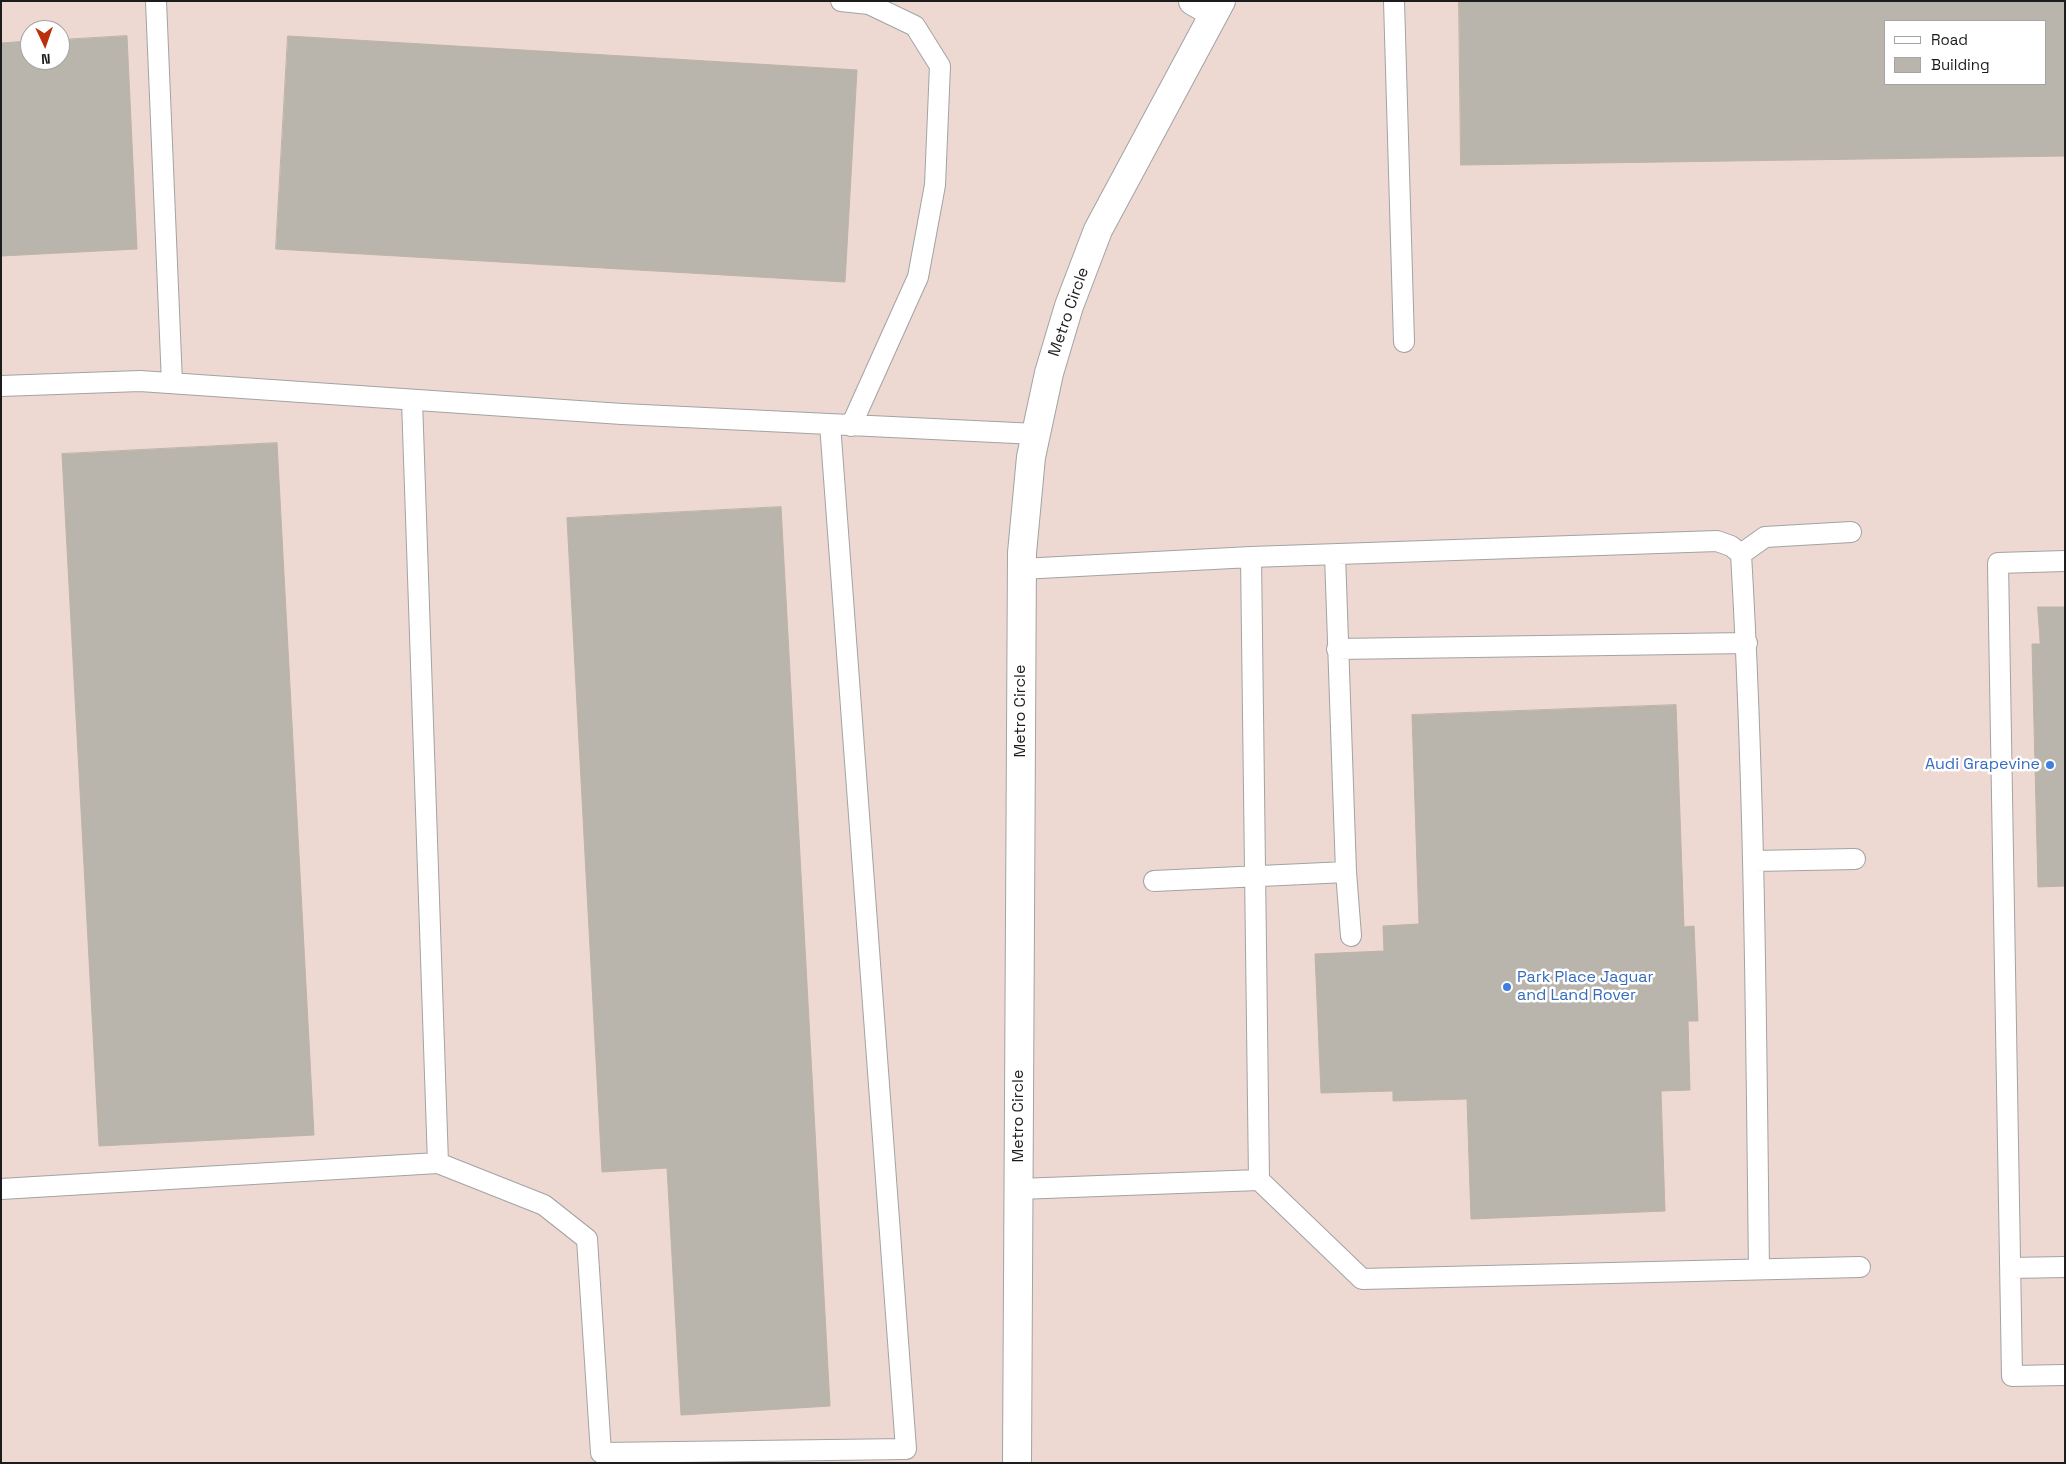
<!DOCTYPE html>
<style>
body{margin:0}
#map{position:relative;width:2066px;height:1464px;overflow:hidden;background:#edebe2;font-family:"Space Grotesk",sans-serif}
canvas{display:block}
.frame{position:absolute;inset:0;border:2px solid #1c1c1c;pointer-events:none}
.legend{position:absolute;left:1884px;top:20px;width:162px;height:65px;box-sizing:border-box;background:#fff;border:1px solid #a4a4a4;margin:0;padding:6px 9px;list-style:none;font-size:15px;color:#1c1c1c}
.legend li{display:flex;align-items:center;gap:10px;height:25px}
.legend b{width:25px;border:1px solid #a4a4a4}
.north{position:absolute;left:20px;top:20px;width:50px;height:50px;box-sizing:border-box;background:#fff;border:1px solid #a4a4a4;border-radius:50%;rotate:177deg;font-size:14px;font-weight:700;line-height:20px;text-align:center;color:#1c1c1c}
.north::after{content:'';display:block;margin:auto;width:18px;height:22px;background:#bc2f0c;clip-path:polygon(50% 0,100% 100%,50% 72%,0 100%)}
</style>
<div id="map">
<canvas width="2066" height="1464"></canvas>
<div class="frame"></div>
<ul class="legend">
<li><b style="height:6px;background:#fff"></b>Road</li>
<li><b style="height:14px;background:#b9b4ac"></b>Building</li>
</ul>
<div class="north">N</div>
</div>
<script>
const c = document.querySelector('canvas').getContext('2d');
c.lineJoin = 'round';
function paint(path, color) { c.fillStyle = color; c.fill(path, 'evenodd'); }
function stroke(path, color, width, dash) { c.strokeStyle = color; c.lineWidth = width; c.lineCap = dash ? 'butt' : 'round'; c.setLineDash(dash || []); c.stroke(path); }
function drawText(font, color, halo, rows, align = 'center') {
  c.font = font + ' "Space Grotesk",sans-serif'; c.lineWidth = 5; c.setLineDash([]); c.textBaseline = 'middle'; c.strokeStyle = halo; c.fillStyle = color; for (const [text, x, y, turn = 0] of rows) {
    c.save(); c.translate(x, y); c.rotate((+turn || 0) * Math.PI / 180); c.textAlign = isNaN(turn) ? turn : align; if (halo) c.strokeText(text, 0, 0); c.fillText(text, 0, 0); c.restore();
  }
}
const commercial = new Path2D(`
 M1 1H2065V1463H1ZM1885 21H2045V84H1885ZM30 30H60V60H30Z`);
const building = new Path2D(`
 M1459 1H2065V156L1461 165ZM1885 21H2045V84H1885Z
 M127 36 137 249 1 256V43L30 41V60H60V40Z
 M288 36 857 70 845 282 276 249Z
 M277 443 314 1135 99 1146 62 454Z
 M781 507 830 1406 681 1415 667 1168 602 1172 567 518Z
 M2038 607H2065V886L2038 887 2032 644H2040Z
 M1676 705 1684 927 1694 926 1698 1021H1688L1690 1090 1661 1091 1665 1211 1471 1219 1467 1099 1393 1101V1091L1321 1093 1315 954 1384 951 1383 926 1419 924 1412 715Z`);
const service = new Path2D(`
 M156 1 172 383
 M841 1 869 4 915 26 940 66 935 185 918 277 851 426
 M1394 1 1404 342
 M1 386 140 381 622 414 1036 434
 M1741 554 1765 537 1851 532
 M1335 555 1346 872 1351 936
 M1251 557 1717 541 1731 546 1741 554C1755 792 1756 1030 1759 1269
 M2065 561 1998 563 2012 1376 2065 1375
 M1021 569 1251 557 1259 1180
 M1337 649 1747 643
 M1754 861 1855 859
 M1154 881 1346 872
 M438 1163 544 1205 587 1239 601 1453 906 1449 830 424
 M1 1189 438 1163 412 400
 M1019 1189 1259 1180 1362 1279 1860 1267
 M2011 1268 2065 1267`);
const minor = new Path2D(`
 M1193 1 1214 13
 M1017 1463 1022 553 1031 457 1049 373 1069 306 1098 230 1221 1`);
const markers = [
 [2050,765,5,"#3f7fe0"],
 [1507,987,5,"#3f7fe0"]
];
const streetNames = [
 ["Metro Circle",1069,312,-71],
 ["Metro Circle",1021,711,-90],
 ["Metro Circle",1019,1116,-90]
];
const shopNames = [
 ["Audi Grapevine",2040,765],
 ["Park Place Jaguar",1517,978,"left"],
 ["and Land Rover",1517,996,"left"]
];
paint(commercial, '#edd8d2');
paint(building, '#b9b4ac');
stroke(building, '#bdb5a5', 1);
stroke(service, '#a3a3a3', 22);
stroke(minor, '#a3a3a3', 30);
stroke(service, '#fff', 20);
stroke(minor, '#fff', 28);
for (const [x, y, r, color] of markers) { const dot = new Path2D(); dot.arc(x, y, r, 0, 2 * Math.PI); c.fillStyle = color; c.fill(dot); stroke(dot, '#fff', 2); }
drawText('16px', '#1c1c1c', '#fff', streetNames);
drawText('16px', '#366cbe', '#fff', shopNames, 'right');
</script>
